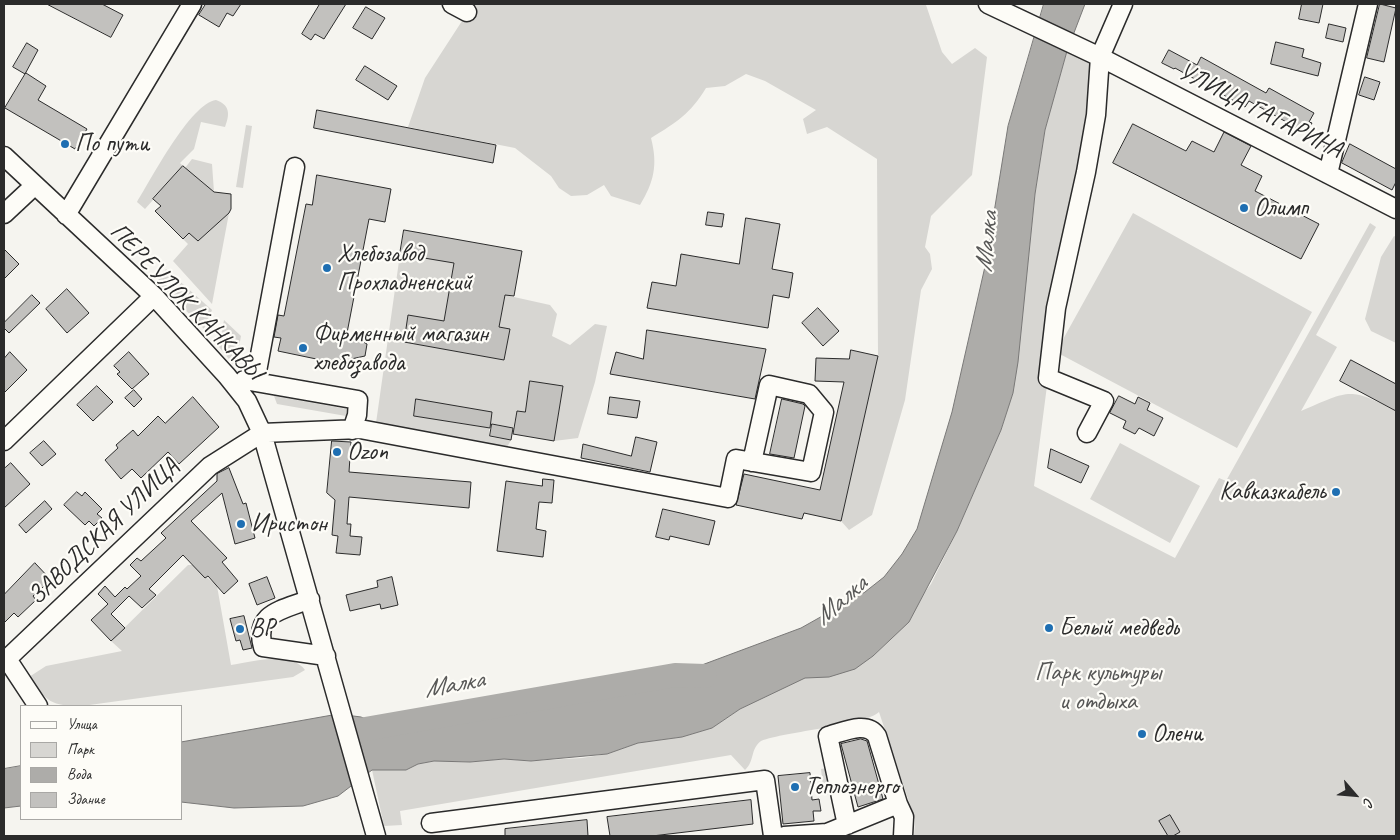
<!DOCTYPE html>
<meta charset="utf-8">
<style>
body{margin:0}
#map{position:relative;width:1400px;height:840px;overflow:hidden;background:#f5f4ef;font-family:Caveat,sans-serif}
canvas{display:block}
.frame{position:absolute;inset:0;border:5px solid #2b2b2b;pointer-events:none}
.legend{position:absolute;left:20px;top:705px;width:162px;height:115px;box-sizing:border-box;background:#fdfcf7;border:1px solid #a9a8a5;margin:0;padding:6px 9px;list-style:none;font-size:15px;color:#2b2b2b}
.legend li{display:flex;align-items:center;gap:10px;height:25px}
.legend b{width:25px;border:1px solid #a9a8a5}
.north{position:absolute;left:1330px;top:770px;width:50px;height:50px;-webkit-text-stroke:4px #fdfcf7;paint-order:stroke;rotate:117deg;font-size:14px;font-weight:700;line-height:20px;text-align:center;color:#2b2b2b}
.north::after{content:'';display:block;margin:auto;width:18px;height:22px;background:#2b2b2b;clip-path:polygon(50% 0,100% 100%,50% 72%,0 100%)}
</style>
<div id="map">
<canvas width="1400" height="840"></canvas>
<div class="frame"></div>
<ul class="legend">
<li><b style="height:6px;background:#fdfcf7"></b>Улица</li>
<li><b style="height:14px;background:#d7d6d2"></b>Парк</li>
<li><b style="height:14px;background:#adaca9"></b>Вода</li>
<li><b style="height:14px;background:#c2c1be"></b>Здание</li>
</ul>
<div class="north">С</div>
</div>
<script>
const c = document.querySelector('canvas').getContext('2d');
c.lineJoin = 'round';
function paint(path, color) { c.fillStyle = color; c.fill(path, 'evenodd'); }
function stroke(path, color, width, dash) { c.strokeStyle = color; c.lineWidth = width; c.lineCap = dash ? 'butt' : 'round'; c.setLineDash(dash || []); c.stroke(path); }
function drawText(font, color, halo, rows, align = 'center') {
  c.font = font + ' Caveat,sans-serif'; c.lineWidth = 4.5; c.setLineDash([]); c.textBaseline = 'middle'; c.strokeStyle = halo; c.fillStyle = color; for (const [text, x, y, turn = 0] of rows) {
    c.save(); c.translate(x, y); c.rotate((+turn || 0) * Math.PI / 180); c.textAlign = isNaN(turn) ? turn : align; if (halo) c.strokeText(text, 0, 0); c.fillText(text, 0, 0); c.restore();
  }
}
const green = new Path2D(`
 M473 4H924L926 5 942 52 952 64 975 48 987 57 972 175 931 216 925 247 930 254 932 269 921 290 905 400 872 515 849 530 841 521 878 356 877 159 827 127 807 134 803 119 816 110 765 81 746 74 725 86 706 88C690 114 677 122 651 138 658 165 654 182 640 205L611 196 604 185 587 195 571 196 559 188 551 176 515 148 408 127 425 78Z
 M1072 50 1100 57 1048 378 1034 486 1175 558 1219 478 1226 481 1370 223 1376 227 1316 335 1337 347 1301 411C1349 391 1348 386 1396 411V836H914L915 820 879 712C864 726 786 731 761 741 750 749 755 761 745 770L731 755 400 811 402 825 384 826 372 770H406L418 764 434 761 470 762 504 759 530 761 582 758 607 754 638 743 682 737 712 728 740 709 805 677H829L873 656 890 640 931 584 957 531 1001 430 1013 393 1035 194 1045 130 1067 51Z
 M216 100C230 105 230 114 225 127L201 122 194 149 180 163 183 166 145 209 137 202C152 178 190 104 216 100Z
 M246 125 252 126 243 188 236 187Z
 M192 159 212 164 214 192 185 168Z
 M229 213 212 304 173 261 188 244 183 239 189 233 198 240Z
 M1133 213 1312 312 1237 448 1056 352Z
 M1394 236 1396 237V343L1371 331 1365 319 1381 257Z
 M400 254 454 263 444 321 408 315 404 342 504 360 510 329 499 327 505 295 550 305 557 314 552 336 570 345 595 324 607 326 595 382 578 438 554 441 563 387 530 381 525 412 517 411 513 428 490 423 492 412 416 400 414 416 489 428 490 437 511 440 506 449 376 423Z
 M166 269 212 310 204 329 157 281Z
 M224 320 241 336 236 364H233L219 347Z
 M274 396 347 409 346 416 277 404Z
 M1120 443 1200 486 1170 543 1090 499Z
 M188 565H193L217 586 231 665C252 662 291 650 305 670L293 677 82 706C51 706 47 702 29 677L46 666 122 651 111 641Z
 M827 768 830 794 824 795 821 769Z`);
const water = new Path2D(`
 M1044 4H1085L1067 51 1045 130 1035 194 1018 362 1013 393 1001 430 957 531 909 622 873 656 855 669 829 677 805 678 740 709 712 728 682 737 638 743 607 754 531 761 504 759 470 762 434 761 418 764 406 770H372L338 796 303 806 234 808 181 802V742L338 714 361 717 381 726 675 675 801 628 865 592 884 577 902 554 917 529 952 412 986 262 1008 126Z
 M21 766V806L4 808V769Z`);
const river = new Path2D(`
 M348 732 675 675 705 676`);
const building = new Path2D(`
 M47 4H102L123 15 111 37Z
 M206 4H241L233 16 227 13 219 27 199 15Z
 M320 4H346L324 39 315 34 311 40 302 34Z
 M1302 4H1323L1319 23 1299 19Z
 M1380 4 1396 8 1384 62 1367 58Z
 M366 7 385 18 372 39 353 28Z
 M1329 24 1346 28 1343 42 1326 38Z
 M1276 42 1304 49 1302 57 1321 63 1318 76 1271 64Z
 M27 43 38 50 25 74 13 67Z
 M1169 50 1197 65 1201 57 1266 93 1269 88 1314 113 1309 122 1312 123 1306 133 1249 101 1245 107 1175 68 1174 69 1162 63Z
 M365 66 397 86 388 100 356 80Z
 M26 73 46 86 38 100 87 129 75 149 5 108Z
 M1365 77 1380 82 1374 100 1359 95Z
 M317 110 496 145 493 163 314 128Z
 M1133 124 1186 151 1192 141 1214 152 1224 132 1251 146 1241 165 1262 176 1255 191 1319 224 1301 259 1113 163Z
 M1350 144 1396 169V182L1392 190 1342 163Z
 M183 166 214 192 231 194V209L229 213 198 241 189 233 183 239 155 211 161 206 153 199Z
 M317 175 391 189 385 222 369 219 347 333 367 344 365 356 351 359 350 366 278 351 281 338 274 337 278 315 284 316 306 204 312 205Z
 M708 212 724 214 722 227 706 225Z
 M746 218 780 224 772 269 793 273 789 298 773 295 768 328 647 308 652 282 676 286 681 254 739 264Z
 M404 230 522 251 514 296 505 295 499 327 510 329 504 360 404 342 408 315 444 321 454 263 400 254Z
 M4 249 19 264 4 279Z
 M67 289 89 313 67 333 46 309Z
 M32 295 40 303 9 333 4 328V323Z
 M818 308 839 331 823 346 802 323Z
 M647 330 766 349 755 399 610 374 616 352 643 359Z
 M851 350 878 356 841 521 804 513 802 519 736 505 744 474 820 490 844 382 815 381 816 358 849 359Z
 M10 352 27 370 4 393V359Z
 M129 352 149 374 132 389 117 374 120 372 114 366Z
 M1351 360 1396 384V411L1340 381Z
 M530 381 563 386 554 441 513 434 517 411 525 412Z
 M97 386 113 402 93 421 77 405Z
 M134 390 142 399 134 407 125 398Z
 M1119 396 1135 404 1138 397 1150 403 1147 410 1163 418 1154 436 1139 428 1135 434 1123 428 1126 421 1110 413Z
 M193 397 219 427 179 464 168 452 141 478 132 469 121 479 105 460 118 448 116 445 133 430 138 436 158 416 165 423Z
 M610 397 640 401 637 418 608 414Z
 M416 399 492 412 490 428 414 416Z
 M782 399 803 404 805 406 794 458 770 454Z
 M492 424 513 428 511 440 490 436Z
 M636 437 657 442 650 472 581 458 583 444 631 456Z
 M44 441 56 454 42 466 30 453Z
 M332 441 351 442 349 472 471 482 469 508 349 497 347 524H351L350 536 362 537 360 555 336 553 338 536 332 535 335 500 327 493Z
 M1051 449 1089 466 1081 483 1048 468Z
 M11 463 30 484 4 508V469Z
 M229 468 243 504 246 503 255 538 235 544 222 493 191 521 227 558 222 562 238 581 224 594 208 576 205 578 183 555 149 589 156 595 142 608 129 596 111 614 125 628 111 641 91 620 108 604 98 594 105 586 115 597 125 587 127 589 141 576 130 565 137 558 141 561 166 538 161 533 217 481V474Z
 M543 479 554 480 552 503 539 502 536 529 546 531 543 557 497 551 506 481 542 486Z
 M77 492 82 496 85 492 102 509 97 514 102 518 94 526 89 521 85 525 64 505Z
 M45 501 52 509 26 533 19 525Z
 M663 509 715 521 709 545 670 536 669 540 656 537Z
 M35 563 51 580 33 596 36 600 18 617 14 613 4 623V595Z
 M267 577 275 598 257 605 249 584Z
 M392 577 398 605 381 609 380 604 350 611 346 595 378 587 377 581Z
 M244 616 252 648 243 650 240 640 236 641 230 619Z
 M861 739 867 741 883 799 858 807 841 744Z
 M810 773 812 800 819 799 821 811H813L814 821 783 824 778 776Z
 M751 800 753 824 652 836H610L607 817Z
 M1170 815 1180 832 1173 836H1168L1159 821Z
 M587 820 588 836H505V829Z`);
const minor = new Path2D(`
 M452 4 467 12
 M988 4 1100 57 1396 209
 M4 156 154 296 227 376 247 401 262 433 376 836
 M1328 174 1368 4
 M4 214 34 186
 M66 215 192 4
 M244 380 358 400 357 415 352 430
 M255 382 295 167
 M262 433 360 429 728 498 736 459 811 472 824 412 809 394 769 385 752 462
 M1087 433 1104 401 1048 378 1056 308 1086 172 1096 115 1100 57 1123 4
 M4 441 154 296
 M310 599C284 610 253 612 263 647L326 656
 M38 706 7 659 210 466 262 433
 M431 823 765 780 773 836
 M847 825 828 736C843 732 867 720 877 736L898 804
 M784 836 827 833 898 804 904 817 903 836`);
const markers = [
 [65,144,5,"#1f6fb2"],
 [1244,208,5,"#1f6fb2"],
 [327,268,5,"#1f6fb2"],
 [303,348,5,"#1f6fb2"],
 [337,452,5,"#1f6fb2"],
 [1336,492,5,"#1f6fb2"],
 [241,524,5,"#1f6fb2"],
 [1049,628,5,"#1f6fb2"],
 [240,629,5,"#1f6fb2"],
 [1142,734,5,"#1f6fb2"],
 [795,787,5,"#1f6fb2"]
];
const streetNames = [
 ["УЛИЦА ГАГАРИНА",1260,111,27],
 ["ПЕРЕУЛОК КАНКАВЫ",186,302,46],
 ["ЗАВОДСКАЯ УЛИЦА",104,532,-44]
];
const poiNames = [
 ["По пути",75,144],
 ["Олимп",1254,208],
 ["Хлебозавод",337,254],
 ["Прохладненский",337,283],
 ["Фирменный магазин",313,334],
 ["хлебозавода",313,363],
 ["Ozon",347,452],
 ["Кавказкабель",1326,492,"right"],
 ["Иристон",251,524],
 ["Белый медведь",1059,628],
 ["BP",250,629],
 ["Олени",1152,734],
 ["Теплоэнерго",805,787]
];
const parkNames = [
 ["Парк культуры",1098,673],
 ["и отдыха",1098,702]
];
const waterNames = [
 ["Малка",987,242,-84],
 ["Малка",841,601,-41],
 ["Малка",454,685,-10]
];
paint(green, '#d7d6d2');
paint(water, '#adaca9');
stroke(water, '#797877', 1);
stroke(river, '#adaca9', 24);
paint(building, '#c2c1be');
stroke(building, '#2b2b2b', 1);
stroke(minor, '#2b2b2b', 21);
stroke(minor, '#fdfcf7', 18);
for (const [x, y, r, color] of markers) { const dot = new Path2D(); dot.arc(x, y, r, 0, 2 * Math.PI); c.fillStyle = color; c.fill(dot); stroke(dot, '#fdfcf7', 2); }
drawText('25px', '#2b2b2b', '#fdfcf7', streetNames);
drawText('25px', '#2b2b2b', '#fdfcf7', poiNames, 'left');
drawText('25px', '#565655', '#fdfcf7', parkNames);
drawText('italic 26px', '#585857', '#fdfcf7', waterNames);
</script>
